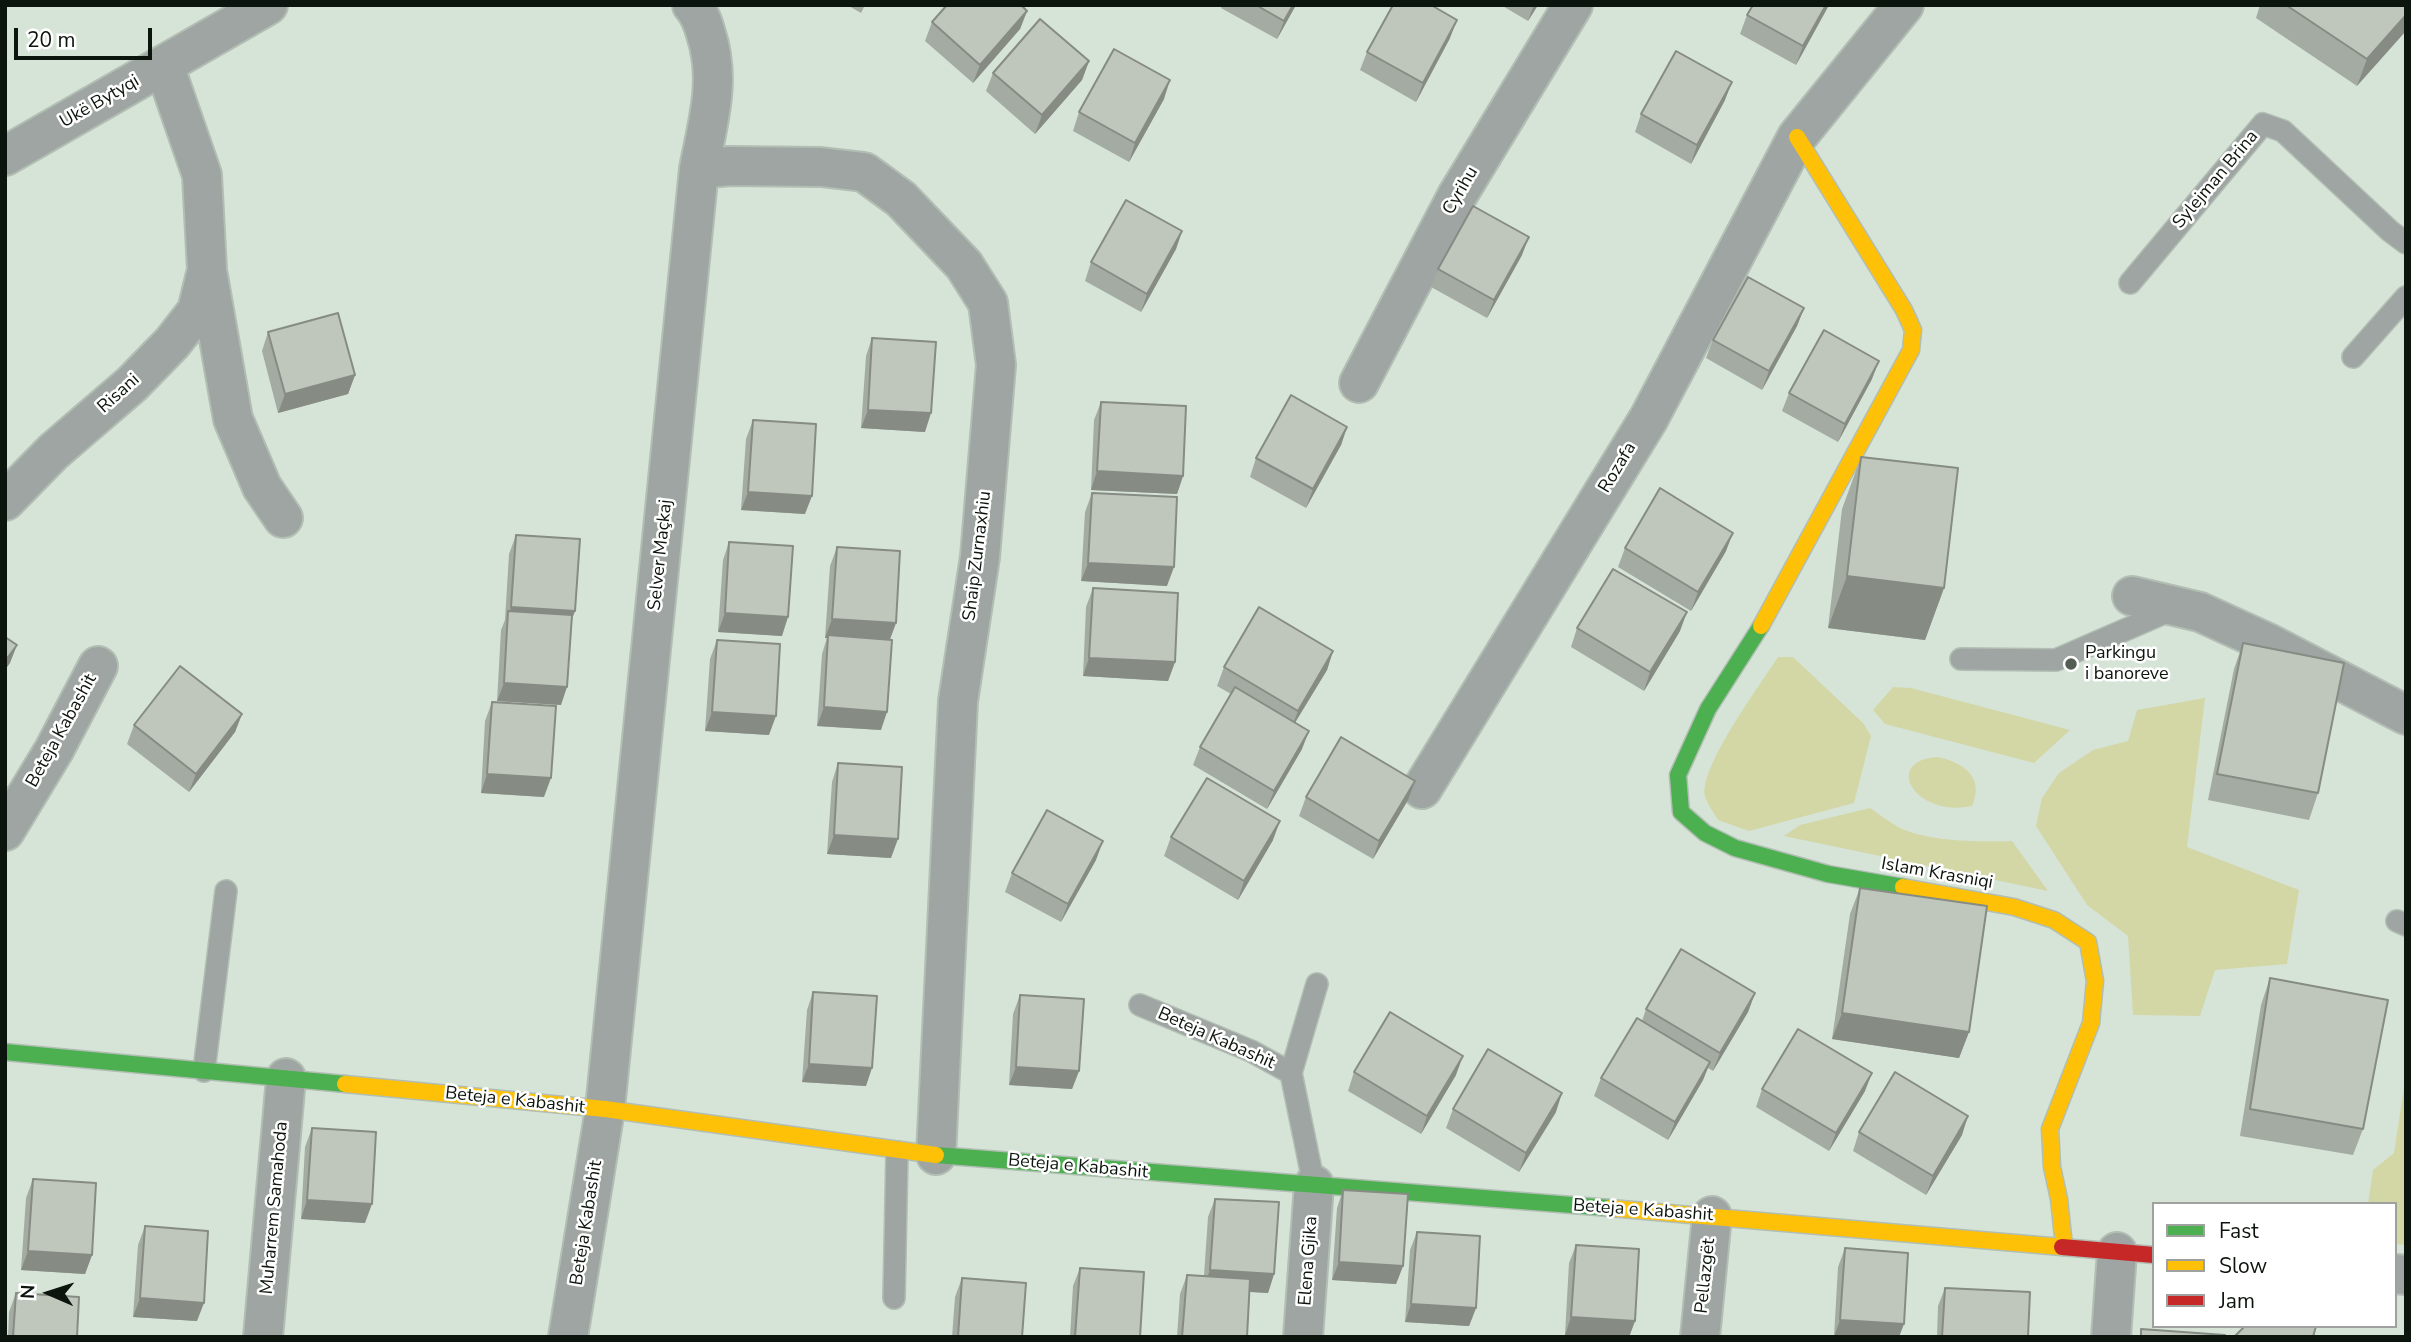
<!DOCTYPE html>
<meta charset="utf-8">
<style>
body{margin:0}
#map{position:relative;width:2411px;height:1342px;overflow:hidden;background:#d6e4d8;font-family:"Nunito Sans",sans-serif}
canvas{display:block}
.frame{position:absolute;inset:0;border:7px solid #0c150d;pointer-events:none}
.legend{position:absolute;left:2152px;top:1202px;width:245px;height:126px;box-sizing:border-box;background:#fff;border:2px solid #9ea19e;margin:0;padding:9px 12px;list-style:none;font-size:21px;color:#0c150d}
.legend li{display:flex;align-items:center;gap:14px;height:35px}
.legend b{width:35px;border:2px solid #9ea19e}
.north{position:absolute;left:14px;top:1258px;width:70px;height:70px;-webkit-text-stroke:5px #fff;paint-order:stroke;rotate:273deg;font-size:19px;font-weight:700;line-height:28px;text-align:center;color:#0c150d}
.north::after{content:'';display:block;margin:auto;width:24px;height:32px;background:#0c150d;clip-path:polygon(50% 0,100% 100%,50% 72%,0 100%)}
.scale{position:absolute;left:14px;top:28px;width:138px;height:32px;box-sizing:border-box;border:4px solid #0c150d;border-top:0;padding-left:9px;font-size:21px;line-height:24px;white-space:nowrap;color:#0c150d;-webkit-text-stroke:5px #fff;paint-order:stroke}
</style>
<div id="map">
<canvas width="2411" height="1342"></canvas>
<div class="frame"></div>
<ul class="legend">
<li><b style="height:9px;background:#4caf50"></b>Fast</li>
<li><b style="height:9px;background:#ffc107"></b>Slow</li>
<li><b style="height:9px;background:#c62828"></b>Jam</li>
</ul>
<div class="north">N</div>
<div class="scale">20 m</div>
</div>
<script>
const c = document.querySelector('canvas').getContext('2d');
c.lineJoin = 'round';
function paint(path, color) { c.fillStyle = color; c.fill(path, 'evenodd'); }
function stroke(path, color, width, dash) { c.strokeStyle = color; c.lineWidth = width; c.lineCap = dash ? 'butt' : 'round'; c.setLineDash(dash || []); c.stroke(path); }
function drawText(font, color, halo, rows, align = 'center') {
  c.font = font + ' "Nunito Sans",sans-serif'; c.lineWidth = 5; c.setLineDash([]); c.textBaseline = 'middle'; c.strokeStyle = halo; c.fillStyle = color; for (const [text, x, y, turn = 0] of rows) {
    c.save(); c.translate(x, y); c.rotate((+turn || 0) * Math.PI / 180); c.textAlign = isNaN(turn) ? turn : align; if (halo) c.strokeText(text, 0, 0); c.fillText(text, 0, 0); c.restore();
  }
}
const green = new Path2D(`
 M1778 657H1793L1863 723 1871 736 1854 803 1749 831 1718 820C1714 813 1707 804 1705 796 1698 769 1762 682 1778 657Z
 M1893 687 1911 688 2070 730 2034 763 1885 724 1873 710Z
 M2205 698 2187 847 2299 890 2287 964 2215 970 2200 1016 2133 1015 2128 936 2087 905 2036 826 2042 798 2059 773 2093 750 2128 741 2137 710Z
 M1937 757C1963 762 1985 777 1972 806 1915 818 1882 761 1937 757Z
 M1870 808C1879 814 1888 821 1898 827 1927 842 1980 842 2012 841L2048 891 1784 836 1800 825Z
 M2406 1074V1245L2395 1244V1204H2368L2373 1170 2394 1153Z`);
const lane = new Path2D(`
 M2130 283 2263 124 2283 131 2390 231 2406 243
 M2353 357 2406 297
 M1961 659 2056 660 2173 609
 M2397 921 2406 925
 M1140 1005 1251 1051 1291 1073 1314 1185
 M204 1071 226 891
 M1291 1073 1317 984
 M894 1298 897 1152`);
const street = new Path2D(`
 M5 156 268 5
 M699 169 729 166 821 167 864 172 901 199 964 265 988 303 996 365 980 557 958 701 936 1155
 M208 276 233 419 262 487 283 518
 M1359 383 1457 196 1573 5
 M5 501 53 452 132 384 172 343 197 311 207 270 202 175 164 65
 M2132 596 2200 612 2270 644 2406 715
 M1422 789 1649 418 1797 137 1904 5
 M5 831 54 750 98 666
 M2395 1274 2406 1275
 M263 1337 286 1078
 M568 1337 605 1109 699 169C708 122 721 80 706 34 703 23 700 14 692 5
 M1303 1337 1314 1185
 M1700 1337 1712 1216
 M2111 1337 2117 1252`);
const fast = new Path2D(`
 M1761 626 1708 709 1678 775 1681 812 1705 833 1735 848 1828 874 1903 887
 M5 1052 345 1084
 M936 1155 1610 1208`);
const slow = new Path2D(`
 M1761 626 1911 350 1913 330 1904 310 1797 137
 M1903 887 2014 907 2054 920 2088 942 2095 981 2091 1023 2050 1129 2052 1167 2059 1199 2064 1246
 M345 1084 605 1109 936 1155
 M1610 1208 2062 1247`);
const jam = new Path2D(`
 M2062 1247 2154 1255`);
const wall = new Path2D(`
 M847 5H865L861 13Z
 M1222 5H1296L1277 39 1221 8Z
 M1501 5H1538L1528 21Z
 M1753 5H1829L1796 65 1740 34 1747 15Z
 M2260 5H2406L2357 86 2256 18Z
 M1027 11 1020 29 973 83 925 41 932 22Z
 M1450 38 1416 102 1360 70 1367 52Z
 M1089 61 1082 80 1035 134 986 91 993 73Z
 M1164 99 1129 162 1073 131 1079 112Z
 M1725 100 1691 164 1635 132 1641 114Z
 M1182 231 1176 249 1141 312 1085 281 1091 262Z
 M1522 255 1487 318 1431 287 1438 269Z
 M1804 308 1797 326 1762 390 1706 358 1713 340Z
 M268 332 355 375 348 394 278 413 262 351Z
 M872 338 925 432 861 428 866 356Z
 M1872 379 1838 442 1782 411 1789 393Z
 M1101 402 1183 476 1177 494 1091 490 1094 420Z
 M753 420 805 514 741 510 746 439Z
 M1347 427 1341 445 1306 508 1250 477 1256 458Z
 M1861 457 1944 588 1925 640 1828 628 1842 509Z
 M1092 493 1167 586 1081 581 1085 512Z
 M516 535 575 611 571 621 561 705 497 701 501 630 505 620 509 554Z
 M729 542 782 636 718 632 723 560Z
 M837 547 896 623 890 640 881 730 817 726 822 654 827 638H825L830 566Z
 M1625 548 1726 551 1691 611 1618 567Z
 M1093 588 1175 662 1168 681 1083 676 1086 607Z
 M1577 628 1680 631 1644 691 1571 647Z
 M717 640 769 735 705 731 710 659Z
 M2243 643 2318 793 2309 820 2208 800 2234 669Z
 M1333 651 1327 670 1295 723 1302 749 1267 809 1193 765 1200 747 1231 694 1217 686 1224 667Z
 M492 702 544 797 481 793 485 721Z
 M242 714 235 732 189 792 127 744 134 725Z
 M838 763 891 858 827 854 832 782Z
 M1415 781 1408 800 1373 859 1299 816 1306 797Z
 M1171 837 1273 840 1238 900 1164 856Z
 M1096 860 1061 922 1005 892 1012 873Z
 M1860 888 1969 1032 1959 1058 1832 1039 1850 914Z
 M2270 978 2363 1129 2353 1155 2240 1136 2261 1005Z
 M813 992 866 1086 802 1082 807 1010Z
 M1755 993 1748 1012 1713 1071 1708 1068 1703 1080 1668 1140 1594 1096 1601 1078 1642 1021 1646 1009Z
 M1020 995 1079 1071 1072 1089 1009 1085 1013 1014Z
 M1354 1072 1456 1075 1421 1134 1348 1091Z
 M1762 1089 1865 1091 1829 1151 1756 1107Z
 M1453 1109 1556 1112 1519 1172 1446 1128Z
 M312 1128 365 1223 301 1219 305 1147Z
 M1859 1132 1962 1135 1926 1195 1853 1151Z
 M33 1179 92 1255 85 1274 21 1270 26 1198Z
 M1343 1190 1403 1266 1396 1284 1332 1280 1337 1208Z
 M1215 1199 1274 1274 1268 1293 1250 1292 1247 1337H1177L1180 1294 1187 1275 1204 1276 1208 1217Z
 M145 1226 197 1321 133 1317 138 1245Z
 M1417 1232 1476 1308 1469 1326 1405 1322 1410 1250Z
 M1576 1245 1635 1321 1629 1337H1591L1565 1335 1569 1263Z
 M1845 1248 1899 1337H1834L1838 1267Z
 M1080 1268 1140 1337H1070L1073 1286Z
 M962 1278 1022 1337H952L955 1297Z
 M1945 1288 2028 1337H1937L1938 1306Z
 M16 1293 77 1337H8L9 1312Z`);
const shadedWall = new Path2D(`
 M1293 5H1296L1277 39 1284 21Z
 M1534 5H1538L1528 21Z
 M1826 5H1829L1796 65 1803 46Z
 M1027 11 1020 29 973 83 980 65Z
 M2406 15V31L2357 86 2367 59Z
 M1457 20 1450 38 1416 102 1423 83Z
 M1089 61 1082 80 1035 134 1042 115Z
 M1170 80 1164 99 1129 162 1135 143Z
 M1732 82 1725 100 1691 164 1697 145Z
 M1182 231 1176 249 1141 312 1147 294Z
 M1529 237 1522 255 1487 318 1494 300Z
 M1804 308 1797 326 1762 390 1769 371Z
 M1879 361 1872 379 1838 442 1845 424Z
 M355 375 348 394 278 413 285 394Z
 M868 410 931 413 925 432 861 428Z
 M1347 427 1341 445 1306 508 1313 489Z
 M1097 471 1183 476 1177 494 1091 490Z
 M748 492 812 496 805 514 741 510Z
 M1733 533 1726 551 1691 611 1698 592Z
 M1088 563 1174 567 1167 586 1081 581Z
 M1847 576 1944 588 1925 640 1828 628Z
 M511 607 575 611 568 629 508 617Z
 M1687 612 1680 631 1644 691 1650 672Z
 M725 613 788 617 782 636 718 632Z
 M832 619 896 623 889 641 825 638Z
 M17 645 10 663 5 670V661Z
 M1333 651 1327 670 1291 729 1298 711Z
 M1089 658 1175 662 1168 681 1083 676Z
 M504 683 567 687 561 705 497 701Z
 M824 707 887 712 881 730 817 726Z
 M712 712 776 716 769 735 705 731Z
 M242 714 235 732 189 792 196 774Z
 M1309 731 1302 749 1267 809 1274 791Z
 M487 774 551 778 544 797 481 793Z
 M1415 781 1408 800 1373 859 1379 841Z
 M1280 821 1273 840 1238 900 1244 881Z
 M834 835 898 839 891 858 827 854Z
 M1103 841 1096 860 1061 922 1068 904Z
 M1755 993 1748 1012 1713 1071 1720 1053Z
 M1842 1013 1969 1032 1959 1058 1832 1039Z
 M1463 1056 1456 1075 1421 1134 1427 1116Z
 M1710 1062 1703 1080 1668 1140 1675 1122Z
 M809 1064 872 1068 866 1086 802 1082Z
 M1016 1067 1079 1071 1072 1089 1009 1085Z
 M1872 1073 1865 1091 1829 1151 1836 1133Z
 M1562 1093 1556 1112 1519 1172 1526 1153Z
 M1968 1116 1962 1135 1926 1195 1933 1176Z
 M307 1200 372 1204 365 1223 301 1219Z
 M28 1251 92 1255 85 1274 21 1270Z
 M1339 1262 1403 1266 1396 1284 1332 1280Z
 M1210 1270 1274 1274 1268 1293 1203 1289Z
 M140 1298 204 1303 197 1321 133 1317Z
 M1411 1304 1476 1308 1469 1326 1405 1322Z
 M1571 1317 1635 1321 1629 1337H1591L1565 1335Z
 M1840 1320 1904 1324 1899 1337H1834Z`);
const building = new Path2D(`
 M947 5H1021L1027 11 980 65 932 22Z
 M1256 5H1293L1284 21Z
 M1393 5H1431L1457 20 1423 83 1367 52Z
 M1753 5H1826L1803 46 1747 15Z
 M2286 5H2406V15L2367 59Z
 M1040 19 1089 61 1042 115 993 73Z
 M1114 49 1170 80 1135 143 1079 112Z
 M1676 51 1732 82 1697 145 1641 114Z
 M1126 200 1182 231 1147 294 1091 262Z
 M1473 206 1529 237 1494 300 1438 269Z
 M1748 277 1804 308 1769 371 1713 340Z
 M338 313 355 375 285 394 268 332Z
 M1824 330 1879 361 1845 424 1789 393Z
 M872 338 936 342 931 413 868 410Z
 M1291 395 1347 427 1313 489 1256 458Z
 M1101 402 1186 406 1183 476 1097 471Z
 M753 420 816 424 812 496 748 492Z
 M1861 457 1958 468 1944 588 1847 576Z
 M1660 488 1733 533 1698 592 1625 548Z
 M1092 493 1177 497 1174 567 1088 563Z
 M516 535 580 539 575 611 511 607Z
 M729 542 793 546 788 617 725 613Z
 M837 547 900 551 896 623 832 619Z
 M1613 569 1687 612 1650 672 1577 628Z
 M1093 588 1178 593 1175 662 1089 658Z
 M1259 607 1333 651 1298 711 1224 667Z
 M508 611 572 615 567 687 504 683Z
 M828 635 892 640 887 712 824 707Z
 M5 637 17 645 5 661Z
 M717 640 780 644 776 716 712 712Z
 M2243 643 2344 663 2318 793 2217 774Z
 M180 666 242 714 196 774 134 725Z
 M1235 687 1309 731 1274 791 1200 747Z
 M492 702 556 706 551 778 487 774Z
 M1341 737 1415 781 1379 841 1306 797Z
 M838 763 902 767 898 839 834 835Z
 M1207 778 1280 821 1244 881 1171 837Z
 M1047 810 1103 841 1068 904 1012 873Z
 M1860 888 1987 906 1969 1032 1842 1013Z
 M1681 949 1755 993 1720 1053 1646 1009Z
 M2270 978 2388 1000 2363 1129 2250 1109Z
 M813 992 877 996 872 1068 809 1064Z
 M1020 995 1084 999 1079 1071 1016 1067Z
 M1390 1012 1463 1056 1427 1116 1354 1072Z
 M1637 1018 1710 1062 1675 1122 1601 1078Z
 M1798 1029 1872 1073 1836 1133 1762 1089Z
 M1488 1049 1562 1093 1526 1153 1453 1109Z
 M1895 1072 1968 1116 1933 1176 1859 1132Z
 M312 1128 376 1132 372 1204 307 1200Z
 M33 1179 96 1183 92 1255 28 1251Z
 M1343 1190 1408 1194 1403 1266 1339 1262Z
 M1215 1199 1279 1202 1274 1274 1210 1270Z
 M145 1226 208 1231 204 1303 140 1298Z
 M1417 1232 1480 1236 1476 1308 1411 1304Z
 M1576 1245 1639 1249 1635 1321 1571 1317Z
 M1845 1248 1908 1253 1904 1324 1840 1320Z
 M1080 1268 1144 1272 1140 1337H1075Z
 M1187 1275 1250 1279 1247 1337H1182Z
 M962 1278 1026 1283 1022 1337H958Z
 M1945 1288 2030 1292 2028 1337H1942Z
 M16 1293 79 1297 77 1337H13Z
 M2245 1326H2316L2313 1337H2234Z
 M2141 1329 2225 1335 2224 1337H2141Z`);
const markers = [
 [2071,664,7,"#535d54"]
];
const streetNames = [
 ["Ukë Bytyqi",100,102,-30],
 ["Sylejman Brina",2216,180,-50],
 ["Cyrihu",1461,191,-60],
 ["Risani",119,394,-42],
 ["Rozafa",1618,468,-59],
 ["Selver Maçkaj",661,555,-84],
 ["Shaip Zurnaxhiu",978,556,-83],
 ["Beteja Kabashit",62,731,-61],
 ["Islam Krasniqi",1937,874,10],
 ["Beteja Kabashit",1216,1039,24],
 ["Beteja e Kabashit",515,1101,6],
 ["Beteja e Kabashit",1078,1167,5],
 ["Muharrem Samahoda",275,1208,-85],
 ["Beteja e Kabashit",1643,1211,4],
 ["Beteja Kabashit",587,1223,-81],
 ["Elena Gjika",1309,1261,-86],
 ["Pellazgët",1706,1276,-84]
];
const poiNames = [
 ["Parkingu",2085,654],
 ["i banoreve",2085,675]
];
paint(green, '#d3d6a5');
stroke(lane, '#b2beb4', 24);
stroke(street, '#b2beb4', 42);
stroke(fast, '#b2beb4', 19);
stroke(slow, '#b2beb4', 19);
stroke(jam, '#b2beb4', 19);
stroke(lane, '#9fa5a2', 21);
stroke(street, '#9fa5a2', 38);
stroke(fast, '#4caf50', 16);
stroke(slow, '#ffc107', 16);
stroke(jam, '#c62828', 16);
paint(wall, '#a4aba2');
paint(shadedWall, '#868b84');
paint(building, '#bfc7bc');
stroke(building, '#868b84', 2);
for (const [x, y, r, color] of markers) { const dot = new Path2D(); dot.arc(x, y, r, 0, 2 * Math.PI); c.fillStyle = color; c.fill(dot); stroke(dot, '#fff', 2.5); }
drawText('18px', '#0c150d', '#fff', streetNames);
drawText('18px', '#0c150d', '#fff', poiNames, 'left');
</script>
